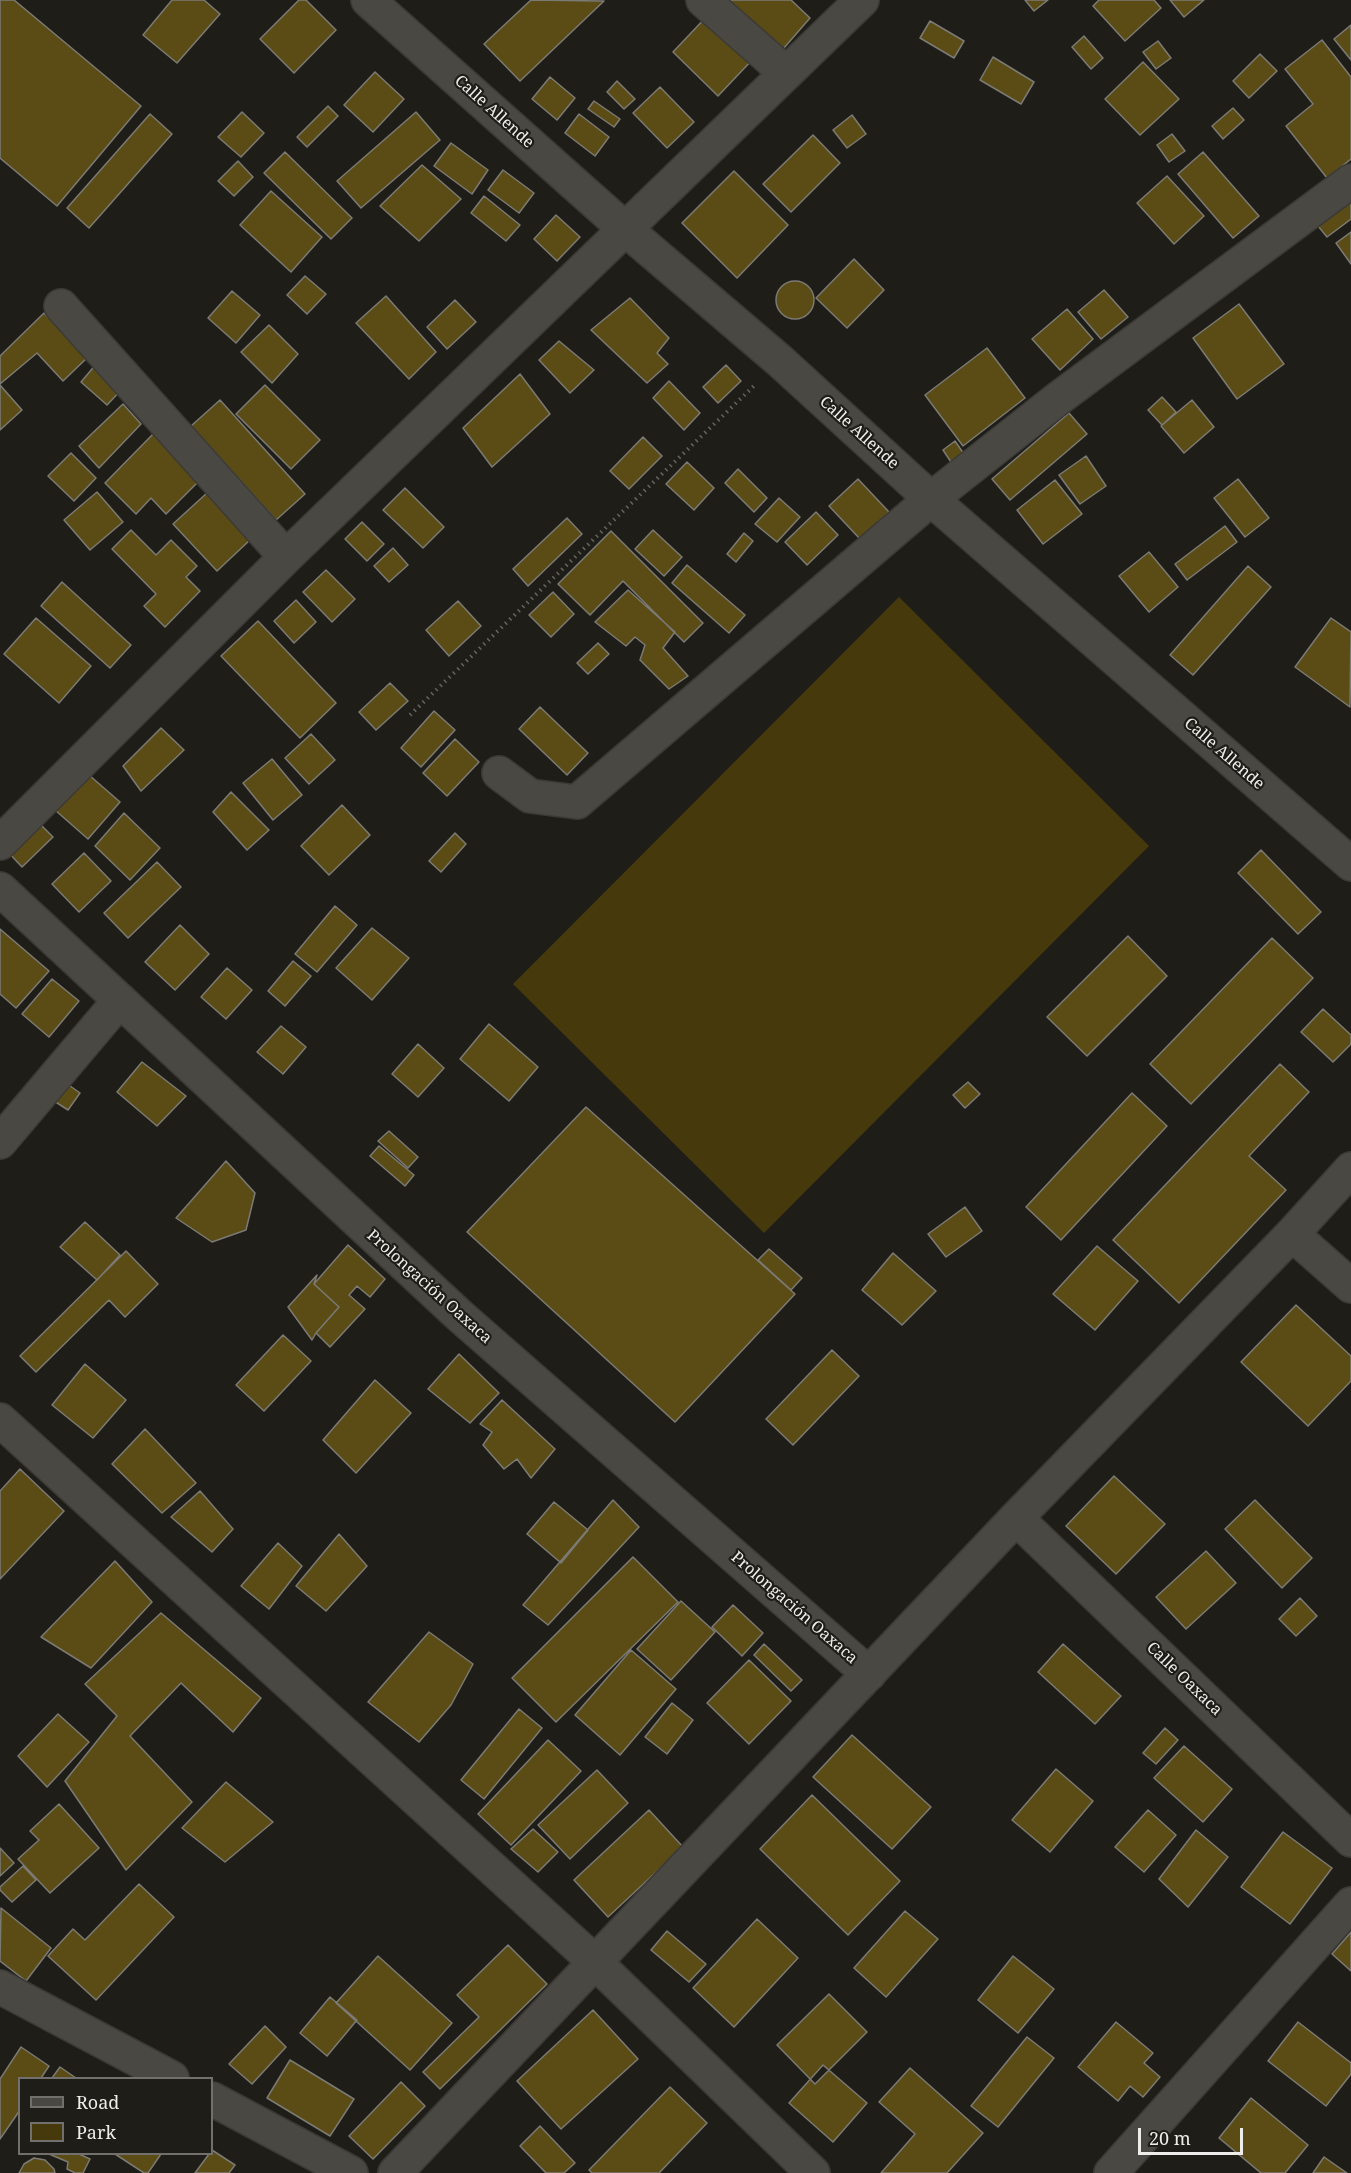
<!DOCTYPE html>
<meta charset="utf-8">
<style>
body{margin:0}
#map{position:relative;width:1351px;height:2173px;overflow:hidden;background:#1e1d18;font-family:"Noto Serif",serif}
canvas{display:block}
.legend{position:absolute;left:18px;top:2077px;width:195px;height:78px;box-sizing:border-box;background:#1e1d18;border:2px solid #71706c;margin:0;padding:8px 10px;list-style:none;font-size:18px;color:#eeedea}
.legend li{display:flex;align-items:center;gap:12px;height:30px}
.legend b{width:30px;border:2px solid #71706c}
.scale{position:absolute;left:1138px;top:2128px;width:105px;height:27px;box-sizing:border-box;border:3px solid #eeedea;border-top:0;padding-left:8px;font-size:18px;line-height:21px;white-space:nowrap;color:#eeedea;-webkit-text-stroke:4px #1e1d18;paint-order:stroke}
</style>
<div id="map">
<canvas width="1351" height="2173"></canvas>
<ul class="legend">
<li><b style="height:8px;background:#494842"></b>Road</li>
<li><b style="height:16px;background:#463a0d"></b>Park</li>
</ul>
<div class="scale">20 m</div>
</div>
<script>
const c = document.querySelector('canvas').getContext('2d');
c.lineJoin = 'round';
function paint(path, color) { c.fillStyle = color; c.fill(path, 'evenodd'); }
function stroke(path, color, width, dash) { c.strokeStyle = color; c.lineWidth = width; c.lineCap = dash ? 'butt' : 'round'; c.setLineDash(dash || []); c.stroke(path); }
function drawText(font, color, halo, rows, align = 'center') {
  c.font = font + ' "Noto Serif",serif'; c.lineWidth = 4.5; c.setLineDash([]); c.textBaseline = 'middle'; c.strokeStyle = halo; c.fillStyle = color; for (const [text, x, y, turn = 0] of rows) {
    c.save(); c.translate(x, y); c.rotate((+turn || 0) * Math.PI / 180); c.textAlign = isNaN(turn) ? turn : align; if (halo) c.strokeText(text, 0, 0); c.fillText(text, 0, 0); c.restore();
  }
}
const green = new Path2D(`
 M899 597 1149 846 764 1233 513 984Z`);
const building = new Path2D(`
 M0 0H14L141 106 57 206 0 158Z
 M172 0H204L220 14 177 63 143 35Z
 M299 0H306L336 30 294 73 260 39Z
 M531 0 604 1 520 81 484 44Z
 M714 0H791L810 18 777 56Z
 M1025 0H1048L1034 11Z
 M1099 0H1154L1161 8 1125 41 1093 6Z
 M1170 0H1204L1184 17Z
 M708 15 753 59 718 96 673 52Z
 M930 21 964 41 954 58 920 38Z
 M1351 25V60L1334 39Z
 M1084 36 1103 58 1091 69 1072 47Z
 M1322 40 1351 77V159L1327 178 1286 126 1313 104 1285 69Z
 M1158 41 1171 58 1156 69 1143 52Z
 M1260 54 1277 71 1249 98 1233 81Z
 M993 57 1034 82 1021 104 980 80Z
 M1143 62 1179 99 1140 135 1105 99Z
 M375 72 404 99 373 132 344 105Z
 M550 77 575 98 557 120 532 99Z
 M617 81 635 99 624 109 607 92Z
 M660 87 694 122 667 148 633 113Z
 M594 101 620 119 614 127 588 109Z
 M328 106 338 116 307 147 297 137Z
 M1233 108 1244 120 1223 139 1212 126Z
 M242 112 264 133 241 157 218 137Z
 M416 112 440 140 361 208 337 181Z
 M150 114 172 134 89 228 67 208Z
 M579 114 609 137 595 156 565 133Z
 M852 115 866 134 847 148 833 130Z
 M1172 134 1185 151 1169 162 1157 145Z
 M813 135 840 163 791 212 763 184Z
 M451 143 488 170 472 194 434 166Z
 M285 152 352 218 331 239 264 173Z
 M1203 152 1259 216 1233 238 1178 174Z
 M238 161 253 177 234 196 218 181Z
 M422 165 461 199 419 241 380 206Z
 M503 170 534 193 519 213 488 190Z
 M734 171 788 225 737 278 682 223Z
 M1167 176 1204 216 1174 244 1137 203Z
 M271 191 322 237 291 272 240 225Z
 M1351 192V219L1327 237 1314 221Z
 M484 196 520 225 506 241 471 213Z
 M556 215 580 237 557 261 534 239Z
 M1351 232V264L1336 243Z
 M854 259 884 290 847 328 816 298Z
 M305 276 326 294 307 314 287 295Z
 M776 300a19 19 0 1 1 38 0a19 19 0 1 1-38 0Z
 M1104 290 1128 317 1101 339 1078 312Z
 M232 291 260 315 236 343 208 318Z
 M386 296 436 352 409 379 356 323Z
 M630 298 669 338 657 353 668 364 647 383 591 330Z
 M455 300 476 322 447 349 427 327Z
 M1239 304 1284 364 1237 399 1193 338Z
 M1067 309 1093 339 1060 370 1032 339Z
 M44 313 88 357 63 381 37 353 0 384V356Z
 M269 325 298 354 272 383 241 352Z
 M559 341 594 370 570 393 539 360Z
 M987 348 1025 398 963 446 925 395Z
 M97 363 124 387 107 405 81 382Z
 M726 365 741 381 718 403 703 387Z
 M520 374 550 414 492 467 463 428Z
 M669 381 700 413 684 430 653 398Z
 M0 385 22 410 0 430Z
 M265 385 320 440 291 469 236 414Z
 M1162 397 1176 412 1162 425 1148 410Z
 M220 400 305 494 276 520 191 426Z
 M1192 400 1214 427 1184 453 1161 426Z
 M123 404 141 424 99 468 79 446Z
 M1069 413 1087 434 1010 500 992 479Z
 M156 431 203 477 166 514 151 498 136 514 105 483Z
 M643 437 662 456 629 489 610 471Z
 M955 441 964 454 951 462 943 450Z
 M71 453 96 478 74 501 48 476Z
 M1086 456 1106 486 1080 504 1059 475Z
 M687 462 714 488 694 510 666 484Z
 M738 469 767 498 754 512 725 483Z
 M858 479 889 512 860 539 829 506Z
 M1238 479 1269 518 1245 537 1214 498Z
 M1055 480 1082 514 1043 544 1017 510Z
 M405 488 444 527 423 548 383 510Z
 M97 492 123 522 90 550 64 520Z
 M208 492 251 539 217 571 173 524Z
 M779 498 800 517 777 542 755 524Z
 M816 512 838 535 807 565 785 542Z
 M567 518 582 534 528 586 513 569Z
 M362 522 384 544 367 561 345 539Z
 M1225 526 1237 542 1187 580 1175 564Z
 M131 530 156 555 171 540 197 566 186 577 200 591 165 627 144 606 156 594 112 549Z
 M653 530 682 557 664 576 635 549Z
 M611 531 703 623 684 642 623 581 590 615 558 584Z
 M744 533 753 541 736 562 727 554Z
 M393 548 408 565 389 582 374 566Z
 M1149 552 1178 587 1149 612 1119 576Z
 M687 565 745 615 729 633 672 583Z
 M1248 566 1271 587 1193 675 1170 655Z
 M326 570 355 599 332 622 303 592Z
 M62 582 131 645 110 668 41 606Z
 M628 590 675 632 663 648 688 676 669 689 640 660 645 645 635 637 626 646 595 622Z
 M553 592 574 614 551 637 529 615Z
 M296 600 316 622 294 643 274 621Z
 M458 601 481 626 449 656 426 630Z
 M36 618 91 666 59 703 4 654Z
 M1331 618 1351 632 1350 707 1295 667Z
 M258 621 336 703 300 738 221 656Z
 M598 643 609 654 588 674 577 663Z
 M390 683 408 701 376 730 359 712Z
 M540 707 588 753 567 775 519 729Z
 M434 711 455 730 421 767 401 748Z
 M161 728 184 750 141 791 123 766Z
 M311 734 335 760 309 784 285 758Z
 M455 739 479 762 447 796 423 773Z
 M272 759 302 795 273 820 243 783Z
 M89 775 120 802 88 839 55 810Z
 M231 792 269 830 247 850 213 812Z
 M342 805 370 835 329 875 301 846Z
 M124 813 160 848 130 880 95 846Z
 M36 820 53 837 22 867 5 849Z
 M455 833 466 844 441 872 429 861Z
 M1261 850 1321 912 1298 934 1238 873Z
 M84 853 111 881 79 912 52 884Z
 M157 862 181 887 128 938 104 913Z
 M335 906 357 925 317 972 295 954Z
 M180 925 209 954 175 990 145 962Z
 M372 928 409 958 372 1000 336 968Z
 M0 929 49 971 16 1008 0 994Z
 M1128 936 1167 976 1087 1056 1047 1017Z
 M1272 938 1313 978 1191 1104 1150 1064Z
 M293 961 311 976 285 1006 268 991Z
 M227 968 252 990 226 1019 201 997Z
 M52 979 79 1001 49 1037 22 1014Z
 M1323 1009 1351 1035V1044L1333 1062 1301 1032Z
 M489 1024 538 1067 509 1101 460 1059Z
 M281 1026 306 1047 283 1074 257 1052Z
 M418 1044 444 1068 418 1097 392 1074Z
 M142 1062 186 1096 157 1126 117 1092Z
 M1280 1064 1309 1092 1249 1156 1286 1190 1179 1303 1113 1240Z
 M63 1081 80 1093 68 1110 51 1099Z
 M968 1082 980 1094 965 1108 953 1095Z
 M1132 1093 1167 1126 1061 1240 1026 1207Z
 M586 1107 795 1294 675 1422 467 1232Z
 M389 1131 418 1157 408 1168 378 1141Z
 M379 1146 414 1175 405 1186 370 1156Z
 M226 1161 255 1193 246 1230 212 1242 176 1218Z
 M965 1207 982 1231 946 1257 928 1234Z
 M85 1222 120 1255 97 1280 60 1247Z
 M348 1245 385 1279 370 1297 357 1286 349 1295 365 1309 330 1347 316 1333 339 1307 314 1284Z
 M1097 1246 1138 1281 1095 1330 1053 1294Z
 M769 1249 802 1278 791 1290 758 1260Z
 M126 1251 158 1284 125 1317 109 1300 36 1372 20 1356Z
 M893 1253 936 1291 902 1325 862 1290Z
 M317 1275 314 1284 339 1307 316 1333 312 1340 288 1307Z
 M1296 1305 1351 1356V1381L1308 1426 1241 1362Z
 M283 1335 311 1361 264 1411 236 1385Z
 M832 1350 859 1376 793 1445 766 1419Z
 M459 1354 499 1393 470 1423 428 1389Z
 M85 1364 126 1400 93 1438 52 1405Z
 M375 1380 411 1413 356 1473 323 1440Z
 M502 1400 555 1449 531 1478 517 1459 504 1469 483 1445 492 1432 480 1424Z
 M145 1429 196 1483 162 1513 112 1464Z
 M20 1469 64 1511 0 1579V1491Z
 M1114 1476 1165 1524 1116 1574 1066 1526Z
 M200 1491 233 1529 212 1552 171 1517Z
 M613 1500 639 1527 548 1625 523 1605Z
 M1255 1500 1312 1558 1282 1588 1225 1529Z
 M554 1502 588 1530 561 1563 527 1534Z
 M339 1534 367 1566 326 1611 296 1586Z
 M278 1543 302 1566 269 1609 241 1586Z
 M1206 1551 1236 1583 1186 1629 1156 1597Z
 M633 1557 678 1602 556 1722 512 1678Z
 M115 1561 152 1602 91 1668 41 1637Z
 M1300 1598 1317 1616 1296 1636 1279 1619Z
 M681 1601 715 1632 671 1680 637 1649Z
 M733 1605 763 1633 742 1656 712 1627Z
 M161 1613 261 1698 233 1732 181 1683 130 1736 192 1802 126 1870 65 1781 117 1716 85 1684Z
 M429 1632 473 1664 451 1705 419 1742 368 1702Z
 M764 1644 802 1680 791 1691 754 1655Z
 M1063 1644 1121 1696 1095 1724 1038 1672Z
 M631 1650 676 1689 620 1755 575 1715Z
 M749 1660 791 1701 749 1744 707 1703Z
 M672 1703 693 1720 667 1754 645 1737Z
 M519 1709 542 1728 484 1799 461 1780Z
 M58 1714 89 1742 47 1787 18 1756Z
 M1165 1728 1178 1740 1156 1764 1143 1753Z
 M852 1735 931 1807 892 1849 813 1777Z
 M548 1740 581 1771 511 1845 478 1814Z
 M1184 1746 1232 1789 1203 1822 1154 1778Z
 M1056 1769 1093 1801 1050 1852 1012 1820Z
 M597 1770 628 1803 570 1859 538 1825Z
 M226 1782 273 1822 225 1862 182 1828Z
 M812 1795 900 1881 848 1935 760 1849Z
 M59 1804 99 1848 50 1893 18 1859 39 1840 30 1831Z
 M649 1810 683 1847 608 1917 574 1880Z
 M1148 1810 1176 1835 1144 1872 1115 1847Z
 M533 1829 558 1852 538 1872 511 1849Z
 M1196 1830 1228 1857 1188 1907 1159 1879Z
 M1283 1832 1332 1868 1290 1924 1241 1887Z
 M0 1848 14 1863 0 1876Z
 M23 1866 36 1880 12 1902 0 1890V1887Z
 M139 1884 174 1917 96 2000 48 1956 73 1929 85 1940Z
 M1 1908 51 1948 26 1981 0 1961Z
 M905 1911 938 1939 886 1997 854 1968Z
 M757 1919 798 1958 734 2027 693 1988Z
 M667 1931 706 1964 689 1982 651 1950Z
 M1351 1932V1971L1332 1954Z
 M508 1945 547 1984 440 2089 423 2072 479 2017 457 1995Z
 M378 1956 452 2023 410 2070 336 2003Z
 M1013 1956 1054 1989 1018 2033 978 2000Z
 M829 1994 867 2032 815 2084 777 2045Z
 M330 1997 357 2020 327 2056 300 2033Z
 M593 2010 638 2059 561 2129 517 2081Z
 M1116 2022 1153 2053 1144 2063 1160 2077 1143 2097 1130 2086 1118 2101 1078 2067Z
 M1298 2022 1351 2063V2074L1326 2106 1268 2061Z
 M265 2026 286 2047 252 2084 229 2064Z
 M1027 2037 1054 2058 998 2127 971 2106Z
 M21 2047 49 2066 41 2078H20V2110L0 2139V2079Z
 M290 2060 354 2099 330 2136 267 2098Z
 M823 2065 867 2103 833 2142 789 2103Z
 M60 2067 76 2078H52Z
 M910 2068 983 2133 947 2173H881L915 2134 879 2102Z
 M401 2082 425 2106 373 2159 349 2136Z
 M670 2087 707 2123 659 2173H592L589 2170Z
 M1251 2098 1308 2145 1285 2173H1261L1219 2138Z
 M540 2126 575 2163 564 2173H546L520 2146Z
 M212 2150 235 2165 229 2173H195Z
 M49 2154H79L90 2159 83 2173H75L67 2169 68 2162Z
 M115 2154H161L148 2173H144Z
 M1324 2157 1347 2173H1313Z
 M34 2158 45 2160 54 2169 55 2173H19L24 2164Z`);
const path = new Path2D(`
 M410 715 756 384`);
const street = new Path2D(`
 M368 0 624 228 780 361 931 499 1351 864
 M703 0 785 72
 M61 306 286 557
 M499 773 530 796 577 802 931 499 1055 401 1351 181
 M0 843 286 557 862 0
 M0 889 460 1316 869 1674
 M0 1142 120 1000
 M1292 1234 1351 1286
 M0 1420 595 1962 813 2173
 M1016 1518 1351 1840
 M0 1987 172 2078
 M212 2099 351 2173
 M395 2173 1016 1518 1292 1234 1351 1169
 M1111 2173 1351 1904`);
const streetNames = [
 ["Calle Allende",494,112,42],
 ["Calle Allende",859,433,42],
 ["Calle Allende",1224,754,41],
 ["Prolongación Oaxaca",429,1287,42],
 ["Prolongación Oaxaca",794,1608,41],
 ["Calle Oaxaca",1184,1679,44]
];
paint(green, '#463a0d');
paint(building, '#5a4c14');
stroke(building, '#7c7a75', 1.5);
stroke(street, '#3b3a37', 36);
stroke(path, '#656460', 4, [1.5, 4.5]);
stroke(street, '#494842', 33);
drawText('16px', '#eeedea', '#1e1d18', streetNames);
</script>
